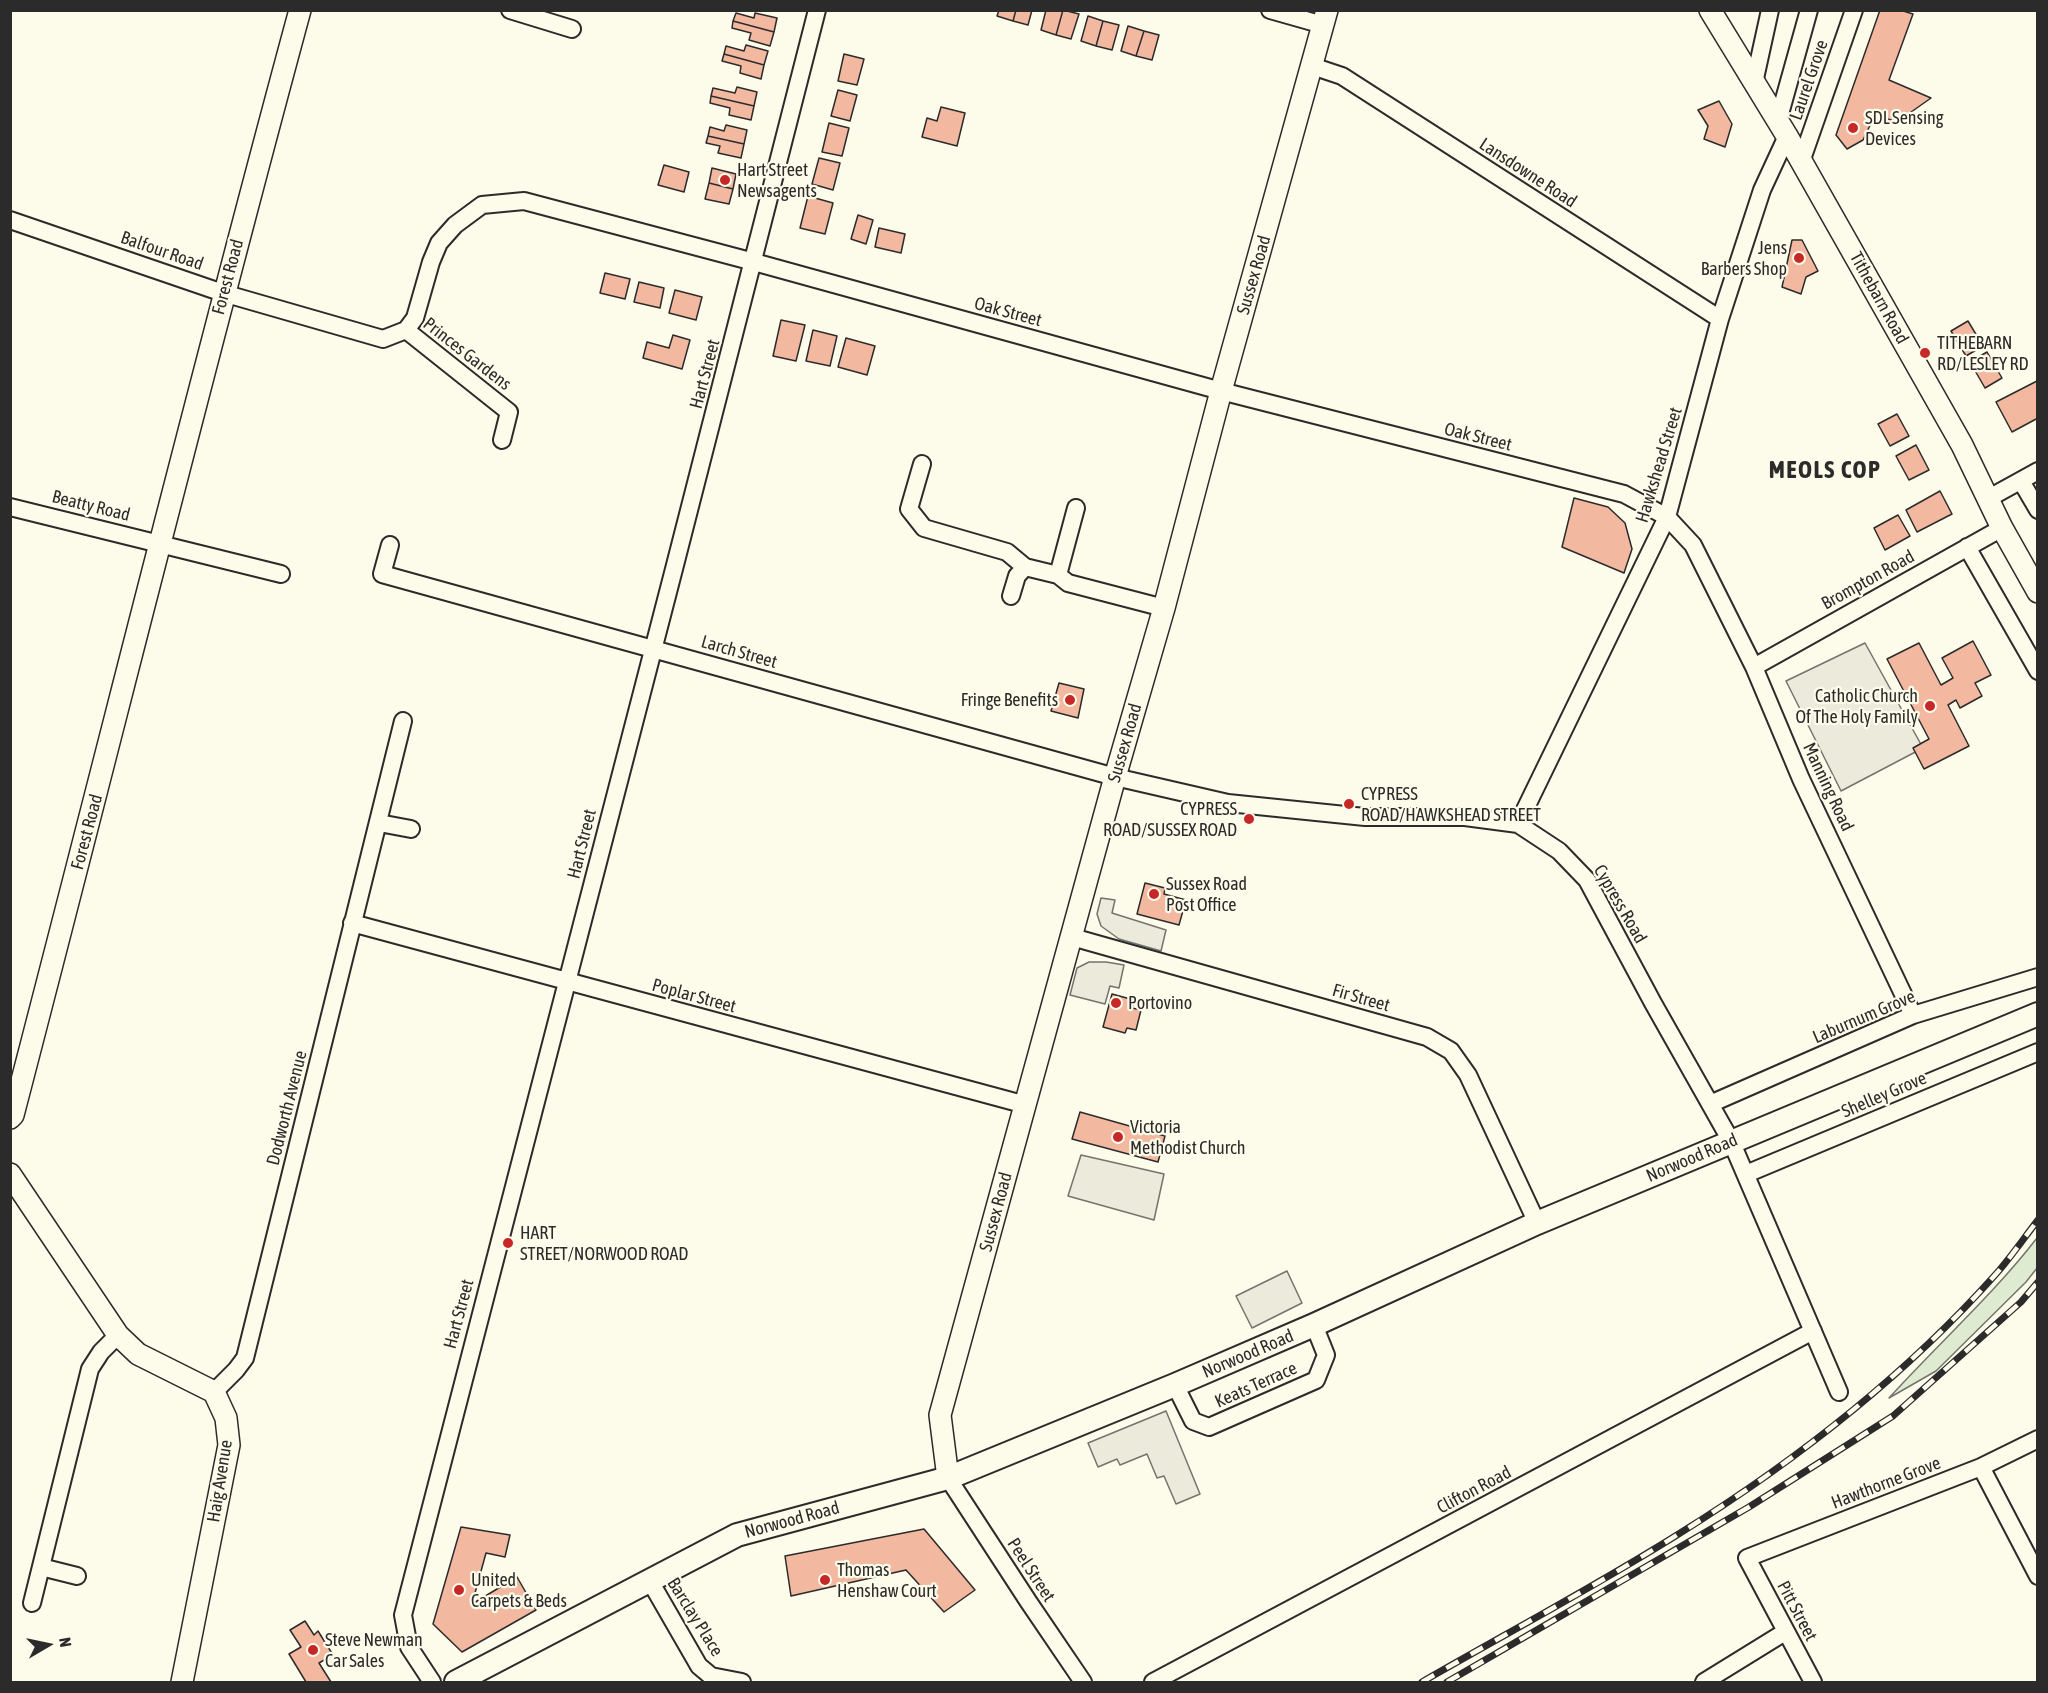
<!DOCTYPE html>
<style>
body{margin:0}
#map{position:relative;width:2048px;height:1693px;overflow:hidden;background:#fdfbea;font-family:"Asap Condensed",sans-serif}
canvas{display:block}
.frame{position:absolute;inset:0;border:12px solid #2b2b2b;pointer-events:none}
.north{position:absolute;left:18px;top:1615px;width:60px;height:60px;-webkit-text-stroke:4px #fdfbea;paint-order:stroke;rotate:81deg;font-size:16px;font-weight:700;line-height:24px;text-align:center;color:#2b2b2b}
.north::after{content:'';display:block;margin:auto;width:21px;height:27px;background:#2b2b2b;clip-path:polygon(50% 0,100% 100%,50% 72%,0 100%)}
</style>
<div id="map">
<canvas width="2048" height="1693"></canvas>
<div class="frame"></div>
<div class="north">N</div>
</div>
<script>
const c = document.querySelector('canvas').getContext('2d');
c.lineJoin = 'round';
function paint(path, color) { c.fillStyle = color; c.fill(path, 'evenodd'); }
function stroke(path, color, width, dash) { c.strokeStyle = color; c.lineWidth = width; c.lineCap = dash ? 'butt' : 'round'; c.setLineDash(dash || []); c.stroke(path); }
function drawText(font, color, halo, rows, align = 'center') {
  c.font = font + ' "Asap Condensed",sans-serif'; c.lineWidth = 4.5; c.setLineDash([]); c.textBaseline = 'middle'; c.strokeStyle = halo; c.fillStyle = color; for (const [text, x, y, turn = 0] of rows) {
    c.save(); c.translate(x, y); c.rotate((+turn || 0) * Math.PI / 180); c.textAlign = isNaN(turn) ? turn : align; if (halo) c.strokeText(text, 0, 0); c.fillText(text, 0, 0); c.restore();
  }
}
const green = new Path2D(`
 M2037 1238V1268L2026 1282 1936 1371 1889 1398C1938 1344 1992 1296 2037 1238Z`);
const parking = new Path2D(`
 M1865 643 1923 748 1841 791 1786 681Z
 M1101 898 1115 900 1112 913 1166 930 1161 951 1119 939 1101 926 1097 914Z
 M1089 962H1106L1124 965 1119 988 1110 986 1105 1004 1070 995 1077 968Z
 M1081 1155 1164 1174 1154 1220 1068 1196Z
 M1287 1271 1302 1303 1252 1328 1236 1296Z
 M1166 1411 1200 1494 1176 1504 1164 1476 1157 1478 1147 1454 1120 1465 1117 1459 1098 1467 1088 1443Z`);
const building = new Path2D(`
 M999 10H1016L1013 21 997 16Z
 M1016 10H1032L1028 25 1013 21Z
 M1046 10H1063L1056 35 1041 30Z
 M1063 10 1079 14 1071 39 1056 35Z
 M1880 10H1900L1913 14 1889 80 1931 98 1897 122 1875 115 1863 140 1847 149 1836 135Z
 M736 13 754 18 755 13 777 18 774 32 733 21Z
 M1088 16 1103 21 1096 46 1081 41Z
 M733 21 774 32 770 46 749 40 751 33 732 28Z
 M1103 21 1119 25 1112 50 1096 46Z
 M1128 26 1144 31 1136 56 1121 51Z
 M1144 31 1159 35 1152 60 1136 56Z
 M746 45 768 51 764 65 724 54 726 46 744 51Z
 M724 54 764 65 761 79 740 73 741 66 722 61Z
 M844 54 864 59 857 85 838 81Z
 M737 87 757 92 754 106 711 96 713 88 735 93Z
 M838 90 857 95 850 121 831 116Z
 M711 96 754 106 751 120 729 115 730 108 710 103Z
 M1719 101 1732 124 1725 147 1704 139 1708 126 1698 110Z
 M941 107 965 113 957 146 922 137 927 118 937 121Z
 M829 123 849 128 842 156 822 152Z
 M726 125 747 130 744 144 708 136 710 127 724 131Z
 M708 136 744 144 741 158 718 153 720 146 706 143Z
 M819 158 840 163 833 190 812 184Z
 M664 165 689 172 684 192 658 185Z
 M712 168 736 174 733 189 709 183Z
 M709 183 733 189 729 204 705 199Z
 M808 196 833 203 825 234 800 228Z
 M858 215 873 220 866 244 851 239Z
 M879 228 905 234 901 253 875 247Z
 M1792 240H1802L1818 271 1806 277 1801 294 1782 287Z
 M605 273 630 279 625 299 600 293Z
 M639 282 664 288 660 308 634 302Z
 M675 290 702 297 696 320 669 313Z
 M781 320 805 325 796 361 773 356Z
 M1968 321 1983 346 1966 356 1951 331Z
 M813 330 837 336 830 366 806 361Z
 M673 335 690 340 682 369 643 358 647 342 669 348Z
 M846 338 875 346 867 375 838 367Z
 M1987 352 2002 378 1985 388 1970 362Z
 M2037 381 2038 418 2012 432 1996 402Z
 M1897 414 1909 436 1890 446 1878 424Z
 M1916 445 1929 470 1909 480 1896 456Z
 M1940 491 1952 514 1917 532 1906 510Z
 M1574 498 1608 507 1625 523 1632 549 1624 573 1562 547Z
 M1898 515 1910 536 1885 550 1874 528Z
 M1973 641 1991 675 1975 683 1982 696 1960 708 1956 700 1948 705 1969 746 1924 769 1913 748 1929 739 1887 659 1919 643 1941 685 1953 678 1942 658Z
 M1059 683 1084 689 1078 718 1051 711Z
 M1145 883 1165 888 1164 894 1186 900 1179 925 1137 914Z
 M1112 994 1134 1000 1132 1008 1141 1010 1136 1030 1127 1028 1125 1033 1103 1027Z
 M1080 1112 1165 1136 1158 1162 1072 1139Z
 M461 1527 510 1535 505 1557 486 1553 472 1604 517 1577 536 1610 462 1652 433 1624Z
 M924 1529 975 1590 944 1612 906 1570 791 1596 785 1556Z
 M305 1621 314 1635 318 1631 333 1655 319 1663 331 1682H306L289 1654 301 1647 290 1630Z`);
const minor = new Path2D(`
 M510 10 572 29
 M1270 10 1323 25
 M1312 66 1342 76 1720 319
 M1754 83 1770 10
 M1778 121 1809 10
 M1801 162 1854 10
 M10 220 223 293 383 339 406 330
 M406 330 415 318 431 262 439 243 455 225 482 205 524 201 754 262 1221 391 1624 494 1667 517 1693 545 1754 667 1801 779 1913 1015
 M406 330 509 412 502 440
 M922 464 909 509 924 528 1007 552 1025 567 1058 575 1068 583 1164 608
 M2021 481 2038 510
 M1989 498 2038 471
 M10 507 281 574
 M390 545 382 574 1115 777 1228 803 1365 817H1465L1518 824 1559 851 1587 880 1653 1003 1731 1141 1839 1392
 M1967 547 2038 671
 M1058 575 1076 508
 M1011 596 1017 576 1025 567
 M1754 667 2002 528
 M379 823 411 829
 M1518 824 1667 517 1720 319 1762 190 1787 136
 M352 923 1026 1105
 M1072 937 1427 1037 1451 1051 1468 1075 1537 1223
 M1710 1104 1913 1015 2038 977
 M1746 1174 2038 1052
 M1175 1385 1193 1421 1209 1427 1316 1380 1326 1355 1314 1325
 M214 1392 236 1370 245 1358 403 721
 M1981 1467 2038 1576
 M948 1478 1028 1601 1083 1682
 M41 1567 77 1576
 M650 1581 699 1666 711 1676 742 1682
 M32 1603 90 1369 101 1352 118 1335
 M432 1682 409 1647 403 1615C538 1080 683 546 817 10
 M1153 1682 1813 1331
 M1704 1682 1785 1632
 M1813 1682 1747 1558 1981 1467 2038 1439`);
const tertiary = new Path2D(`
 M1710 10 1787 136 1962 445 2002 528 2038 592
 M10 1118 13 1115C109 747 200 378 300 10
 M10 1174 118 1335 138 1354 214 1392 226 1418 229 1445 182 1682
 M948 1478 940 1415 1115 777 1164 608 1221 391 1327 10`);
const secondary = new Path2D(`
 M456 1682 737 1535 948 1478 1175 1385 1314 1325 1537 1223 2038 1014`);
const rail = new Path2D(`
 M1422 1682C1507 1633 1594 1587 1677 1535 1793 1463 1905 1376 1996 1274 2011 1257 2024 1238 2038 1220
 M1447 1682 1749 1507 1893 1416 2021 1302 2038 1282`);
const markers = [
 [1853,128,6,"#c62828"],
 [725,180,6,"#c62828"],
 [1799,258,6,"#c62828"],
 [1925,353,6,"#c62828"],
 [1070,700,6,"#c62828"],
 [1930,706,6,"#c62828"],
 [1349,804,6,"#c62828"],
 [1249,819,6,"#c62828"],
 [1154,894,6,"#c62828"],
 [1116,1003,6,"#c62828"],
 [1118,1137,6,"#c62828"],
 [508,1243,6,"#c62828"],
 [825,1580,6,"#c62828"],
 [459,1590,6,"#c62828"],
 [313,1650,6,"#c62828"]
];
const streetNames = [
 ["Laurel Grove",1809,80,-71],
 ["Lansdowne Road",1528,173,33],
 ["Balfour Road",162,251,19],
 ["Sussex Road",1254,275,-74],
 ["Forest Road",228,277,-75],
 ["Tithebarn Road",1879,298,61],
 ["Oak Street",1008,312,15],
 ["Princes Gardens",467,354,38],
 ["Hart Street",705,374,-75],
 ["Oak Street",1478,437,14],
 ["Hawkshead Street",1659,465,-73],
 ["Beatty Road",91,506,14],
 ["Brompton Road",1868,580,-29],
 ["Larch Street",739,652,16],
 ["Sussex Road",1125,743,-74],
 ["Manning Road",1828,787,65],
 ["Forest Road",87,832,-75],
 ["Hart Street",582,844,-76],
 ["Cypress Road",1620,904,60],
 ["Poplar Street",694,996,15],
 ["Fir Street",1361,998,16],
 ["Laburnum Grove",1864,1017,-23],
 ["Shelley Grove",1884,1095,-23],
 ["Dodworth Avenue",287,1108,-76],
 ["Norwood Road",1692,1158,-23],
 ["Sussex Road",996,1212,-75],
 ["Hart Street",459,1314,-75],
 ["Norwood Road",1248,1354,-23],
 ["Keats Terrace",1256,1385,-24],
 ["Haig Avenue",220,1481,-81],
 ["Hawthorne Grove",1886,1483,-21],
 ["Clifton Road",1474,1490,-28],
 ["Norwood Road",792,1520,-15],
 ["Peel Street",1031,1570,57],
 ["Pitt Street",1797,1611,62],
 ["Barclay Place",695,1617,58]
];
const poiNames = [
 ["SDL Sensing",1865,118],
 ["Devices",1865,139],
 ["Hart Street",737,170],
 ["Newsagents",737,191],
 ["Jens",1787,248,"right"],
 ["Barbers Shop",1787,269,"right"],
 ["TITHEBARN",1937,343],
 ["RD/LESLEY RD",1937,364],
 ["Catholic Church",1918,696,"right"],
 ["Of The Holy Family",1918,717,"right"],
 ["Fringe Benefits",1058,700,"right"],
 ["CYPRESS",1361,794],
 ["ROAD/HAWKSHEAD STREET",1361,815],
 ["CYPRESS",1237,809,"right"],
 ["ROAD/SUSSEX ROAD",1237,830,"right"],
 ["Sussex Road",1166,884],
 ["Post Office",1166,905],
 ["Portovino",1128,1003],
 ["Victoria",1130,1127],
 ["Methodist Church",1130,1148],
 ["HART",520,1233],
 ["STREET/NORWOOD ROAD",520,1254],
 ["Thomas",837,1570],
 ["Henshaw Court",837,1591],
 ["United",471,1580],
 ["Carpets & Beds",471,1601],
 ["Steve Newman",325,1640],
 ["Car Sales",325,1661]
];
const districtNames = [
 ["MEOLS COP",1825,470]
];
paint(green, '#deebd1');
stroke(green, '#74746e', 1.5);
paint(parking, '#eceadb');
stroke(parking, '#74746e', 1.5);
paint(building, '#f2b8a0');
stroke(building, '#2b2b2b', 1.5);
stroke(minor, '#2b2b2b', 20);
stroke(tertiary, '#2b2b2b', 24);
stroke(secondary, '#2b2b2b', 26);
stroke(minor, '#fdfbea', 16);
stroke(tertiary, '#fdfbea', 21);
stroke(secondary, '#fdfbea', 22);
stroke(rail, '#2b2b2b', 7);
stroke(rail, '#fdfbea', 4.5, [14]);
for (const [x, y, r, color] of markers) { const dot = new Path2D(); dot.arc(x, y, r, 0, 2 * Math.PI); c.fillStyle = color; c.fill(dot); stroke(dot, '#fdfbea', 2); }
drawText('18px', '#2b2b2b', '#fdfbea', streetNames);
drawText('18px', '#2b2b2b', '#fdfbea', poiNames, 'left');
c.letterSpacing = '1.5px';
drawText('bold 24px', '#2b2b2b', '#fdfbea', districtNames);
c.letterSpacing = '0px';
</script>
